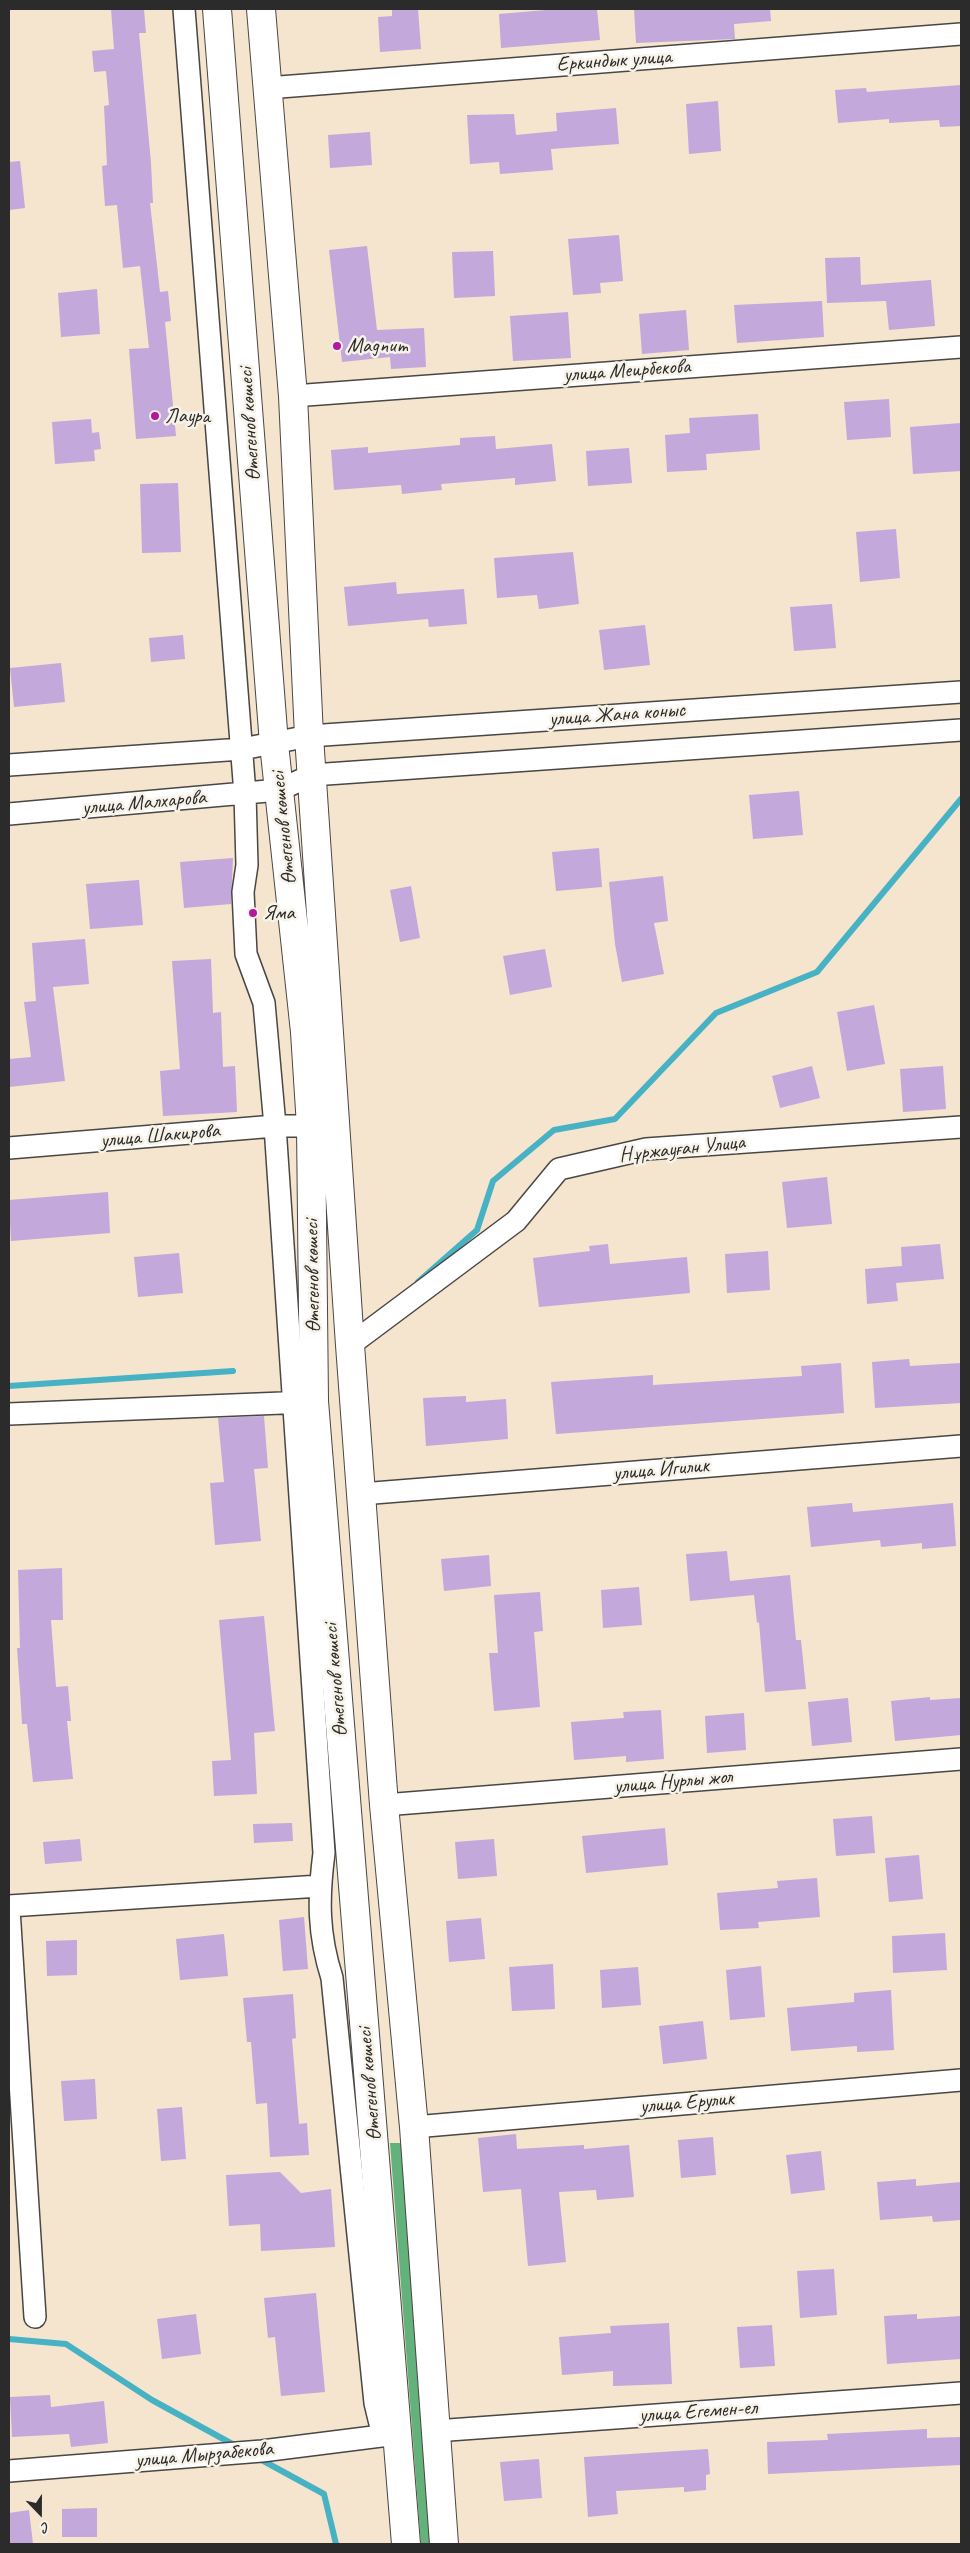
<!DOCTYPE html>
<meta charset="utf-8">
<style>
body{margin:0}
#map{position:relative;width:970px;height:2553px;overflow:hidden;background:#f5e4ce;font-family:Caveat,sans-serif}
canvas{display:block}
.frame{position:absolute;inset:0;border:10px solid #2b2b2b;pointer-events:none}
.north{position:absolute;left:15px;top:2488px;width:50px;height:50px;-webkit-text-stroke:4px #f7f3e8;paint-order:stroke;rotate:158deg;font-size:14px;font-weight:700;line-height:20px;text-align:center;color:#2b2b2b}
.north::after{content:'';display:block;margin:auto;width:18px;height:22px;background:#2b2b2b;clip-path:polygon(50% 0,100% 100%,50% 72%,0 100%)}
</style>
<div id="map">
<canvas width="970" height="2553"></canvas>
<div class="frame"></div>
<div class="north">С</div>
</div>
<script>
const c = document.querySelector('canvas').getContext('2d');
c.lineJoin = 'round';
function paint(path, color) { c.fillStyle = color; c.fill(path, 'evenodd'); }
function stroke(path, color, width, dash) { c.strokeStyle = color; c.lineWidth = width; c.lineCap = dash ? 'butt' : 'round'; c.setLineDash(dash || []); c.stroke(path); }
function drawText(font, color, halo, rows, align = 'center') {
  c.font = font + ' Caveat,sans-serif'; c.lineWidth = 5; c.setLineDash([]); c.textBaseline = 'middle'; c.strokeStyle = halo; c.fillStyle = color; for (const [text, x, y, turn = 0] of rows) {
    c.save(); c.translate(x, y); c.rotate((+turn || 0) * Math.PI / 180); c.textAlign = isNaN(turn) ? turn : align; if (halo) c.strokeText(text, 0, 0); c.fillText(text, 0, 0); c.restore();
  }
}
const forest = new Path2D(`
 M390 2143H403L433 2544H421Z`);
const stream = new Path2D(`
 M418 1282 477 1230 493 1181 554 1130 615 1119 716 1013 817 972 961 799
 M9 1386 233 1371
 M9 2339 66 2344 152 2400 236 2446
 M258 2458 324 2494 336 2544`);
const building = new Path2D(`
 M111 9H144L146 33H139L151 163 153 203H150L160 292 168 291 171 321 165 322 176 436 136 439 129 349 149 348 140 266 123 268 117 205 105 206 102 166 107 165 104 106 109 105 106 71 94 72 92 51 114 49Z
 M392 9H418L421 49 380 52 378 17 392 16Z
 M558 9H597L600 40 501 48 499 14Z
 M634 9H770L771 21 734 24 735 39 636 43Z
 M961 85V126L940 127 939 120 889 123V119L838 123 835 90 866 88 867 92Z
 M718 101 721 151 689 154 686 104Z
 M616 108 619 144 551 149 553 170 500 174 499 162 470 164 467 115 514 114 516 135 557 131 556 113Z
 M370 132 372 165 330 168 328 135Z
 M20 161 25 208 9 210V162Z
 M619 235 623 281 600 283 601 293 573 295 568 239Z
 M367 246 377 330 424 328 426 367 391 369 390 357 342 362 329 250Z
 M493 251 495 296 454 298 452 252Z
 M860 257 861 285 931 280 935 326 889 330 886 301 827 303 825 258Z
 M97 289 100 334 61 337 58 293Z
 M822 301 824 337 737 343 734 305Z
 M686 310 689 350 642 354 639 314Z
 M568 312 571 358 513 361 510 316Z
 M889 399 891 437 847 440 844 402Z
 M758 414 760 450 706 454 707 470 667 472 665 435 690 433 689 418Z
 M91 419 92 433 99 432 101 449 94 450 95 461 55 464 52 422Z
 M961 423V471L913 474 910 427Z
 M495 436 496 449 552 444 556 481 515 485V478L441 484 442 490 402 494 401 485 334 490 331 450 368 447V453L460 445V438Z
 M629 448 632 483 588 486 586 451Z
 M178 483 181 552 142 553 140 484Z
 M896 529 900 578 860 582 856 532Z
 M573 552 579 604 539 609 537 595 497 598 494 558Z
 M396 582 397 594 464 589 467 624 429 627 428 619 348 626 344 587Z
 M832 604 836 648 794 651 790 607Z
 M645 625 650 665 604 670 599 630Z
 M183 635 185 659 151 662 149 638Z
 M61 663 65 702 14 707 10 668Z
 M799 791 803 835 753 839 749 795Z
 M599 848 602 887 556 891 552 852Z
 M233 858 231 904 184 908 180 862Z
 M663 876 668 921 654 923 664 974 622 982 615 944 609 882Z
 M139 880 143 925 90 929 86 884Z
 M411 886 420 938 400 942 390 890Z
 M85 939 89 984 53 987 65 1081 9 1087V1059L31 1057 24 1002 36 1001 32 943Z
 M545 949 552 987 510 995 503 956Z
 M211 959 213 1013 221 1012 223 1067 235 1066 237 1112 163 1116 160 1071 180 1069 172 961Z
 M874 1005 885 1064 847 1071 837 1012Z
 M812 1066 820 1098 780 1108 772 1076Z
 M943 1066 946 1109 903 1112 900 1069Z
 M827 1177 832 1224 787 1228 782 1182Z
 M108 1192 110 1233 11 1241 9 1200Z
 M608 1244 610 1264 687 1257 690 1293 539 1307 533 1258 590 1251 589 1246Z
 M940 1244 944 1279 896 1283 898 1301 867 1304 865 1269 902 1266 901 1247Z
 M768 1251 770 1290 727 1293 725 1254Z
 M179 1253 183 1293 138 1297 134 1257Z
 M909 1359 910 1366 961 1363V1403L875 1408 872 1362Z
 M841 1363 844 1413 556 1434 551 1382 653 1375V1385L802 1376 801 1366Z
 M466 1396V1402L506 1399 508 1439 426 1446 423 1398Z
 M264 1416 268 1468 254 1469 261 1541 215 1545 210 1483 224 1482 218 1418Z
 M852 1503 853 1512 953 1503 956 1546 922 1549V1543L881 1547 880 1540 811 1547 807 1507Z
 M727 1551 730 1581 790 1575 796 1640H801L806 1689 765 1692 759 1622 757 1623 754 1595 690 1601 686 1554Z
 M489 1555 491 1586 444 1591 441 1559Z
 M62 1568 63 1620H51L56 1687 68 1686 71 1721H67L73 1779 33 1782 27 1724H22L20 1690 17 1648H20L18 1570Z
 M639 1587 642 1625 603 1628 601 1590Z
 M540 1592 543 1631 534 1632 540 1707 494 1711 489 1653H498L494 1595Z
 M264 1616 275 1731 254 1733 257 1794 214 1796 212 1761 231 1760 219 1620Z
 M930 1697V1700L961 1698V1735L895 1741 891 1701Z
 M848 1698 852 1742 812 1746 808 1702Z
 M661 1710 664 1759 626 1762V1756L574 1760 571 1722 624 1718 623 1712Z
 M744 1713 746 1750 707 1753 705 1716Z
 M872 1816 875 1853 836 1856 833 1819Z
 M292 1823 293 1841 254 1843 253 1824Z
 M665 1828 668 1865 586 1873 582 1836Z
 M80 1839 82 1861 45 1864 43 1842Z
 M494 1839 497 1876 458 1879 455 1842Z
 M919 1855 923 1899 889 1902 885 1858Z
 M817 1878 820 1917 758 1922 759 1928 720 1930 717 1893 778 1888 777 1881Z
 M304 1917 308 1969 283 1971 279 1920Z
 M481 1918 485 1959 449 1962 446 1921Z
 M945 1933 947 1970 893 1973 892 1936Z
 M224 1934 228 1976 180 1980 176 1939Z
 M77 1940V1975L47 1976 46 1941Z
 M553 1964 555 2009 512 2011 509 1967Z
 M761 1966 765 2017 730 2020 726 1970Z
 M638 1967 641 2005 602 2008 600 1970Z
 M891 1990 894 2050 857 2052V2046L791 2051 787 2008 854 2002V1993Z
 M293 1994 296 2038 292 2039 299 2124 307 2123 309 2155 270 2157 267 2103 256 2104 251 2042H247L243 1998Z
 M703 2021 707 2059 663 2064 659 2026Z
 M95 2079 97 2119 64 2121 61 2081Z
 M182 2107 186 2159 161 2161 157 2109Z
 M516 2134 517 2149 584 2145V2149L629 2145 634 2197 597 2200 596 2190 559 2192 566 2262 528 2266 521 2189 483 2192 478 2138Z
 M713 2137 716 2175 681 2178 678 2140Z
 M821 2151 825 2190 791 2194 786 2155Z
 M280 2172 301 2193 331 2189 335 2247 261 2251 260 2224 229 2226 226 2175Z
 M916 2179V2186L961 2182V2220L933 2222 932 2216 880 2220 877 2182Z
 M834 2269 837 2315 800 2318 797 2271Z
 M316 2293 325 2392 281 2396 275 2337 268 2338 264 2298Z
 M196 2314 201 2354 162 2359 157 2319Z
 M917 2314V2319L961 2316V2359L887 2364 884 2316Z
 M669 2323 672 2384 613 2386V2371L562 2375 559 2337 611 2333 610 2326Z
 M772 2325 775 2366 740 2368 737 2327Z
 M50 2395 51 2407 104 2401 108 2443 71 2447 69 2434 12 2437 10 2397Z
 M927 2429V2438L961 2437V2465L768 2474 767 2442 828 2440 827 2434Z
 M708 2449 710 2474 706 2475V2490L684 2492V2487L616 2491 618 2514 588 2517 584 2457Z
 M539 2459 542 2498 504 2501 500 2462Z
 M97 2508V2537H62V2509Z
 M29 2510 33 2544H9V2513Z`);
const street = new Path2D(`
 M184 9 245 794 247 865 243 892 246 954 264 1003 275 1126 324 1853C318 1899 318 1934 332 1978L375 2403 383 2436
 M267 88 961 34
 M293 396 961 347
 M9 765 242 749 309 736 961 692
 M9 814 279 790 312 775 961 730
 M9 1148 275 1126H311
 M350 1345 516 1221 559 1169 646 1149 961 1127
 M9 1414 307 1402
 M361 1494 961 1446
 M384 1805 961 1759
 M9 1906 320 1886
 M9 1909 35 2317
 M414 2127 961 2080
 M435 2431 961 2393
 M9 2471 262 2451 397 2434`);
const secondary = new Path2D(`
 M217 9 274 744 305 1032 311 1126 314 1401 406 2544
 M261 9 293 396 309 736 350 1345 384 1805 414 2127 444 2544`);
const markers = [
 [337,346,5,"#b5179e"],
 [155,416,5,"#b5179e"],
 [253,913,5,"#b5179e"]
];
const streetNames = [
 ["Еркиндык улица",614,61,-4],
 ["улица Меирбекова",627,371,-4],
 ["Өтегенов көшесі",250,424,-94],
 ["улица Жана коныс",617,715,-4],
 ["улица Малхарова",144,803,-5],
 ["Өтегенов көшесі",284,828,-96],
 ["улица Шакирова",160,1136,-5],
 ["Нұржауған Улица",682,1149,-6],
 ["Өтегенов көшесі",313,1276,-91],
 ["улица Игилик",661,1470,-5],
 ["Өтегенов көшесі",336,1680,-95],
 ["улица Нурлы жол",673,1782,-5],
 ["Өтегенов көшесі",370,2084,-95],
 ["улица Ерулик",687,2103,-5],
 ["улица Егемен-ел",698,2412,-4],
 ["улица Мырзабекова",204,2455,-5]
];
const poiNames = [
 ["Magnum",347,346],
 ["Лаура",165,416],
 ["Яма",263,913]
];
paint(forest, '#63b17b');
stroke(stream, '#46b2c3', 6);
paint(building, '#c2a8db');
stroke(street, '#494743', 24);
stroke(secondary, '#494743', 30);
stroke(street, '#fff', 21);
stroke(secondary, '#fff', 28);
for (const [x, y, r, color] of markers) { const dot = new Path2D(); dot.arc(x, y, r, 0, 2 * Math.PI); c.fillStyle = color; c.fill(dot); stroke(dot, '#f7f3e8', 2); }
drawText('21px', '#2b2b2b', '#f7f3e8', streetNames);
drawText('21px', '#2b2b2b', '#f7f3e8', poiNames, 'left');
</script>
